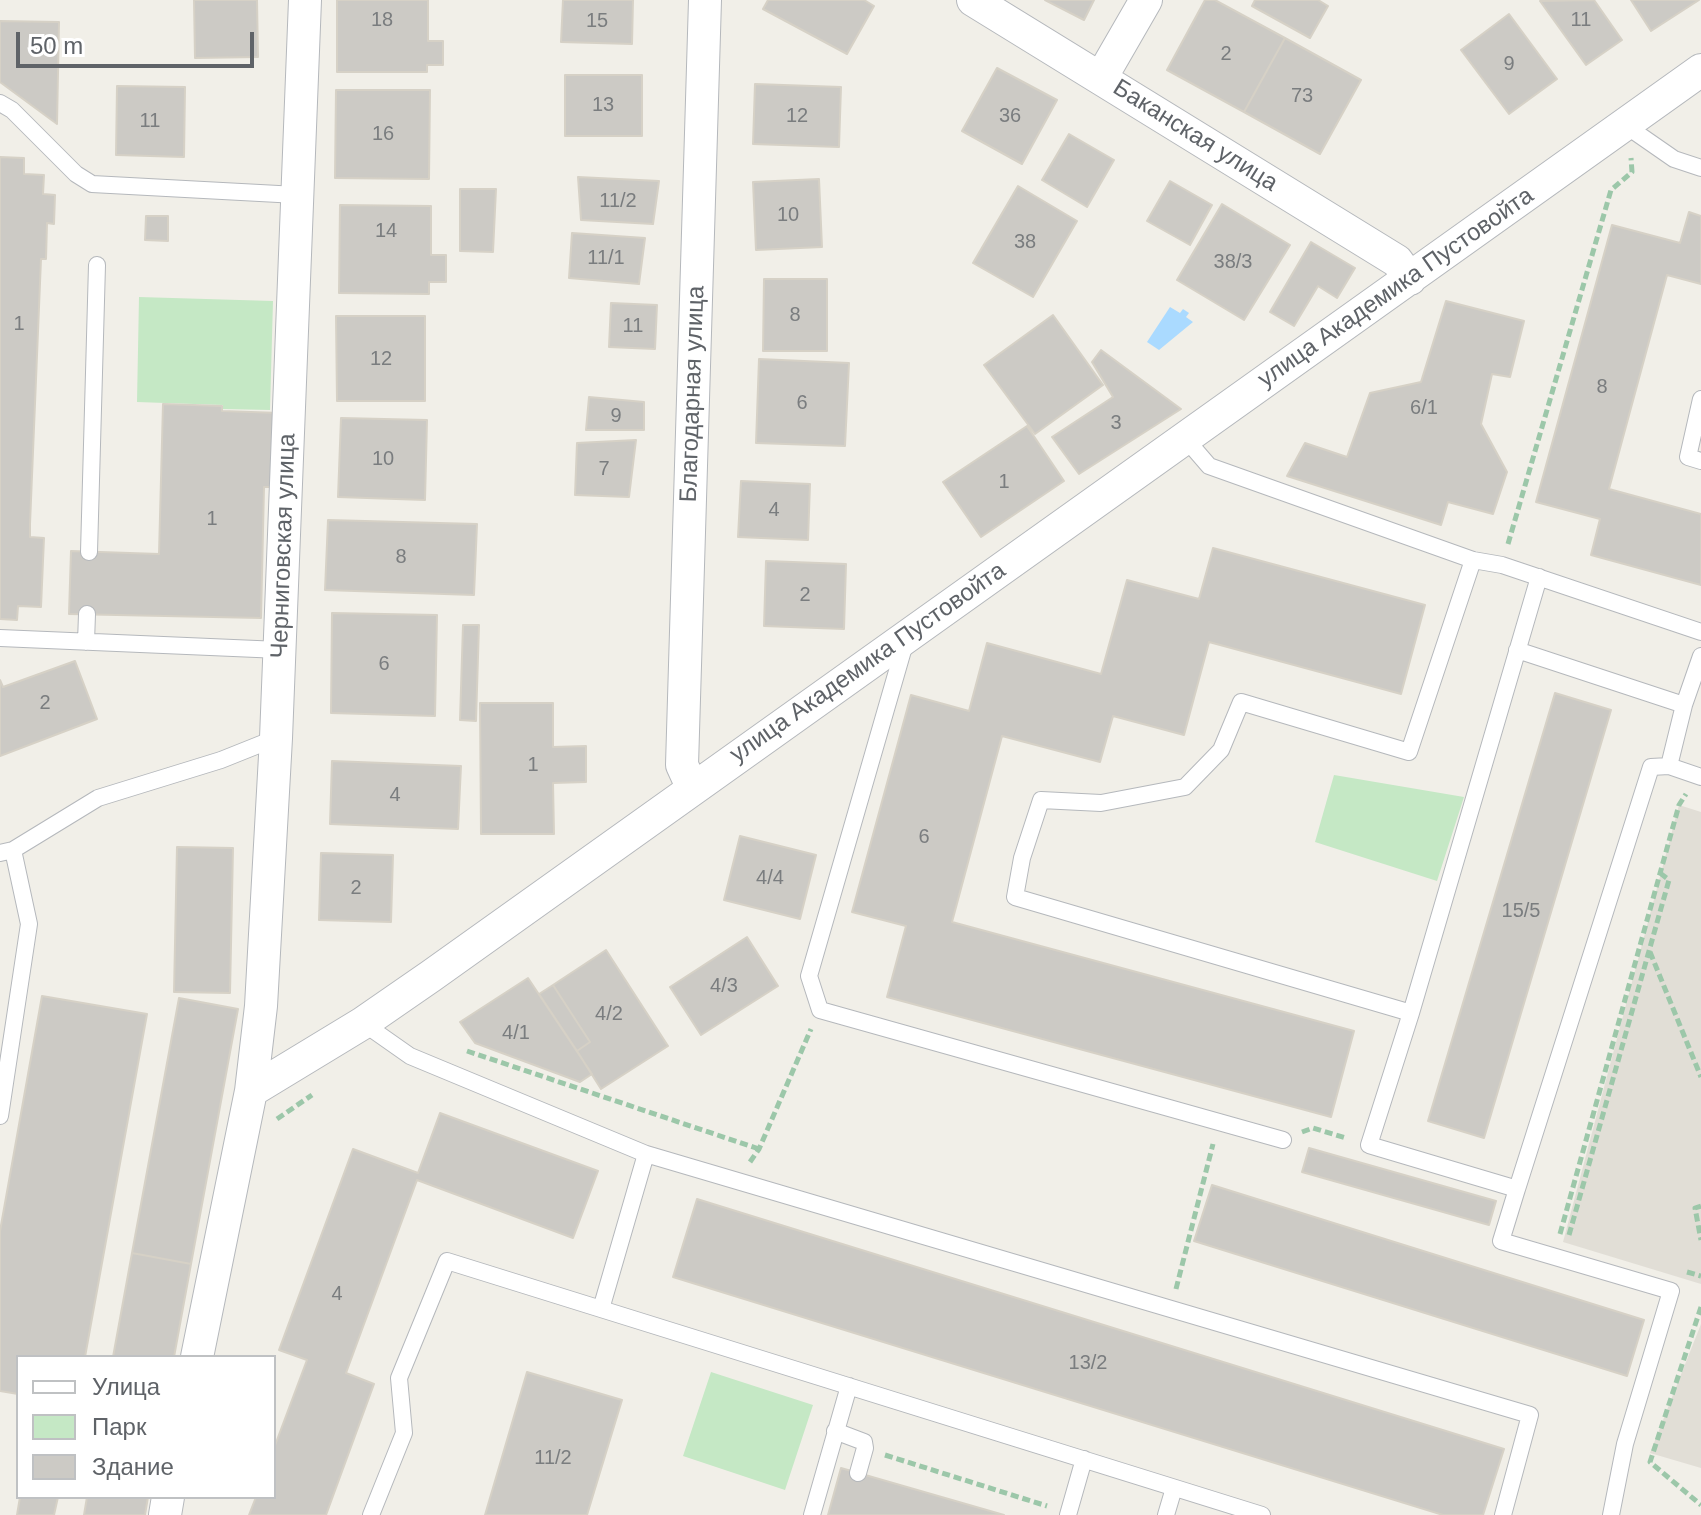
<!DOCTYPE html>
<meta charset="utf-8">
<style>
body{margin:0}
#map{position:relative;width:1701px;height:1515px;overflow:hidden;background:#f1efe8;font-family:Helvetica,sans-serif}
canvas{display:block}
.legend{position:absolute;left:16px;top:1355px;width:260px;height:144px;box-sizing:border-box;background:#fff;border:2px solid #bfc1c3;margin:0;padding:10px 14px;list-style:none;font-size:24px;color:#5f6368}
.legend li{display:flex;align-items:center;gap:16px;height:40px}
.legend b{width:40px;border:2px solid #bfc1c3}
.scale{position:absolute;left:16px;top:32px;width:238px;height:36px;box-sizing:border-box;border:4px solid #5f6368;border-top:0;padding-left:10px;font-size:24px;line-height:28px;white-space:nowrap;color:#5f6368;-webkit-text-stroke:6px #fff;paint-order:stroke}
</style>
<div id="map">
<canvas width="1701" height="1515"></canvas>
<ul class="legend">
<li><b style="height:10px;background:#fff"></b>Улица</li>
<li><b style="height:22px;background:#c5e8c5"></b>Парк</li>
<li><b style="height:22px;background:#cccac5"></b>Здание</li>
</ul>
<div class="scale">50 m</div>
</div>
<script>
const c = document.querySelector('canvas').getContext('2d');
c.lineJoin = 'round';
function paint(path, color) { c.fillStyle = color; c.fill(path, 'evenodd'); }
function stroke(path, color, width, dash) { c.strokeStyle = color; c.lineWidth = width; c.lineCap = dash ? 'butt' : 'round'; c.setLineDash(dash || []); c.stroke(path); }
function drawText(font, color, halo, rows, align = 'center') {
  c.font = font + ' Helvetica,sans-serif'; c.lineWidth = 6; c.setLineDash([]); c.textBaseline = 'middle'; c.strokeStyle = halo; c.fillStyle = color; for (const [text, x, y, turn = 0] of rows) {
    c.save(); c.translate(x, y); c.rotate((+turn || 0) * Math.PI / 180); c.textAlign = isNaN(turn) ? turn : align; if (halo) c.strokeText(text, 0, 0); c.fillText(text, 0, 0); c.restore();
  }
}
const education = new Path2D(`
 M1679 805 1701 812V1284L1563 1242Z
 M1701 1324V1468L1650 1453Z`);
const green = new Path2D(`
 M139 297 273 301 270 410 223 409V405L137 402Z
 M1334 775 1464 797 1437 881 1315 842Z
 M711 1372 813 1405 785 1490 683 1456Z`);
const water = new Path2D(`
 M1170 307 1180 313 1183 309 1189 313 1186 317 1193 322 1159 350 1147 342Z`);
const building = new Path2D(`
 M194 0H257L258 57 195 58Z
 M337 0H428V41H443V65H427V72H337Z
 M563 0H633L632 44 561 42Z
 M768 0H864L874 6 847 54 763 9Z
 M1045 0H1094L1084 20Z
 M1205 0H1215L1285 38 1244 112 1167 70Z
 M1255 0H1318L1328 6 1310 38 1252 6Z
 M1594 0 1622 40 1586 65 1540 1Z
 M1631 0H1699L1651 31Z
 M1509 14 1557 79 1509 114 1461 50Z
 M0 21 59 22 57 124 0 82Z
 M1285 38 1361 80 1320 154 1244 112Z
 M997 68 1057 100 1022 164 962 131Z
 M565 75H642V136H565Z
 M755 84 841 87 839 147 753 144Z
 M117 86 185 87 184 157 116 155Z
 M336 90H430L429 179 335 178Z
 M1069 134 1114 160 1087 207 1042 180Z
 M0 157 24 158V174L44 175 43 194 55 195 54 224 47 223 46 259H41L30 524V537L44 538 41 607 18 606 17 620 0 619Z
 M578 177 659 181 653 224 581 220Z
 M819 179 822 247 756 250 753 182Z
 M1170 181 1212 205 1190 245 1147 221Z
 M1018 186 1077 221 1033 297 973 263Z
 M460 189H496L493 252 460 251Z
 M1222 204 1290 245 1244 320 1177 280Z
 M340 205 431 206V255H446V282H429V294L339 293Z
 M1689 212 1701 216V284L1667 275 1609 489 1701 514V585L1591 555 1600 519 1536 502 1612 225 1680 243Z
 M146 216H168V241L145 240Z
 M572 233 645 238 639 284 569 278Z
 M1311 242 1355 268 1337 298 1318 286 1294 326 1270 312Z
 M764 279H827V351H763Z
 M1446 301 1524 321 1510 377 1492 374 1481 424 1507 472 1493 514 1448 502 1441 525 1287 476 1305 443 1347 457 1370 393 1421 382Z
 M611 303 657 305 655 349 609 347Z
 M1053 315 1103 385 1035 434 984 365Z
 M336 316H425V401H337Z
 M1101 350 1181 409 1079 474 1052 437 1113 397 1092 362Z
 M759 359 849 363 845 446 756 443Z
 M589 397 644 402V430H586Z
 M163 404 222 406V411L280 413 278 487H264L261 618 69 614 71 551 159 554Z
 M341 418 427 420 425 500 338 497Z
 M1027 426 1064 481 981 537 943 482Z
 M636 440 629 497 575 495 577 443Z
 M741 481 810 484 808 540 738 537Z
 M328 520 477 524 474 595 325 590Z
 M1213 548 1425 605 1401 694 1209 642 1184 735 1113 716 1100 762 1002 736 952 922 1354 1031 1331 1117 887 997 906 926 852 912 911 695 969 711 987 643 1101 674 1127 580 1199 599Z
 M766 561 846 564 844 629 764 626Z
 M332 613 437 615 435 716 331 713Z
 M463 625H479L476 721 460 720Z
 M75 661 97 719 0 756V680L3 687Z
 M1555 693 1611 710 1484 1138 1428 1121Z
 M480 703H553V747L586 746V782L553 783 554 834H481Z
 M332 761 461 766 458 829 330 824Z
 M740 836 816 855 800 919 724 900Z
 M177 847 233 848 230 993 174 992Z
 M321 853 393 855 391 922 319 920Z
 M747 937 778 986 701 1035 670 987Z
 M606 950 668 1046 601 1089 577 1051 590 1042 553 985Z
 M528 978 592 1074 580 1082 475 1043 460 1022Z
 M553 985 590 1042 577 1051 539 994Z
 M42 996 147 1014 85 1357H18V1394L0 1391V1231Z
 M179 998 238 1009 191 1264 132 1253Z
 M440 1113 598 1171 573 1238 417 1180 346 1373 374 1384 326 1515H249L256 1497H274V1448L307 1360 279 1350 353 1149 418 1173Z
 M1309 1148 1496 1201 1489 1225 1302 1172Z
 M1212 1185 1644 1320 1627 1376 1194 1241Z
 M697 1199 1504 1449 1483 1515H1443L673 1277Z
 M132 1253 191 1264 174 1357H113Z
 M527 1372 622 1400 587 1515H485Z
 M841 1468 1004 1515H828Z
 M20 1497H58L54 1515H17Z
 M87 1497H148L145 1515H84Z`);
const path = new Path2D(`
 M1508 544 1611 190 1632 172 1631 158
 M1650 952 1701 1077
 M467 1051 759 1149
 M277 1119 312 1095
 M1302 1132 1313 1128 1346 1138
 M750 1162 759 1149 811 1029
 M1701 1206 1695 1208 1701 1240
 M1560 1234 1679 805 1686 794
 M1569 1235 1669 880 1660 873
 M1687 1272 1701 1276
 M1176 1289 1213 1144
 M1701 1307 1650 1462 1701 1505
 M885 1455 1047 1506`);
const service = new Path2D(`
 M0 103 12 110 76 174 92 184 297 195
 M1625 125 1674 159 1701 168
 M1701 399 1688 457 1701 461
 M1184 437 1209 466 1473 560 1502 565 1701 632
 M89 552 97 265
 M1539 577 1411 1013 1369 1145 1517 1189 1651 767 1669 766 1684 705 1701 656
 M0 638 280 650
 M906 640 809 976 820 1010 1283 1140
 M86 642 87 614
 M1517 650 1684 705
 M1669 766 1701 777
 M0 853 13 850 98 798 221 760 276 738
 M1411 1013 1015 897 1022 858 1041 800 1101 803 1185 787 1221 750 1241 702 1409 752 1473 560
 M363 1023 410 1056 646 1154 1530 1415 1503 1515
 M0 1116 29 924 13 850
 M1517 1189 1501 1241 1671 1291 1625 1444 1611 1515
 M601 1309 1262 1515
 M835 1431 864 1442 865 1448 858 1473
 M371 1515 404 1433 399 1378 447 1261 601 1309 646 1154
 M812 1515 849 1386
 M1068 1515 1084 1459
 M1166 1515 1174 1488`);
const minor = new Path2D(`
 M973 0 1397 261 1410 279
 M1101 78 1146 0
 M692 787 682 765 705 0
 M251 1091 363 1023 431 976 1701 70
 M197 1357 251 1091 261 1006 276 738 305 0
 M165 1515 168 1497`);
const numberNames = [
 ["18",382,20],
 ["11",1581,20],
 ["15",597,21],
 ["2",1226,54],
 ["9",1509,64],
 ["73",1302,96],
 ["13",603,105],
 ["12",797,116],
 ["36",1010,116],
 ["11",150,121],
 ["16",383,134],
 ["11/2",618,201],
 ["10",788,215],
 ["14",386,231],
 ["38",1025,242],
 ["11/1",606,258],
 ["38/3",1233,262],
 ["8",795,315],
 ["1",19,324],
 ["11",633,326],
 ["12",381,359],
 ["8",1602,387],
 ["6",802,403],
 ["6/1",1424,408],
 ["9",616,416],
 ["3",1116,423],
 ["10",383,459],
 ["7",604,469],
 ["1",1004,482],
 ["4",774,510],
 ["1",212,519],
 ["8",401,557],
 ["2",805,595],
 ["6",384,664],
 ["2",45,703],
 ["1",533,765],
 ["4",395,795],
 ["6",924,837],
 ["4/4",770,878],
 ["2",356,888],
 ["15/5",1521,911],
 ["4/3",724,986],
 ["4/2",609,1014],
 ["4/1",516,1033],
 ["4",337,1294],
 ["13/2",1088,1363],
 ["11/2",553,1458]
];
const streetNames = [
 ["Баканская улица",1195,136,32],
 ["улица Академика Пустовойта",1396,288,-35],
 ["Благодарная улица",693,394,-88],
 ["Черниговская улица",284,546,-88],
 ["улица Академика Пустовойта",868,663,-35]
];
paint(education, '#e1ded6');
paint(green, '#c5e8c5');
paint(water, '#aadaff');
paint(building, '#cccac5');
stroke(building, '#d6d1c6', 2);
stroke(service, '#b5b8bc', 18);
stroke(minor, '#b5b8bc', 34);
stroke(path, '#9cc7a9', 5, [8, 4]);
stroke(service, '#fff', 16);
stroke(minor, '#fff', 32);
drawText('20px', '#7a7d7f', null, numberNames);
drawText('24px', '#5f6368', '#fff', streetNames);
</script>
